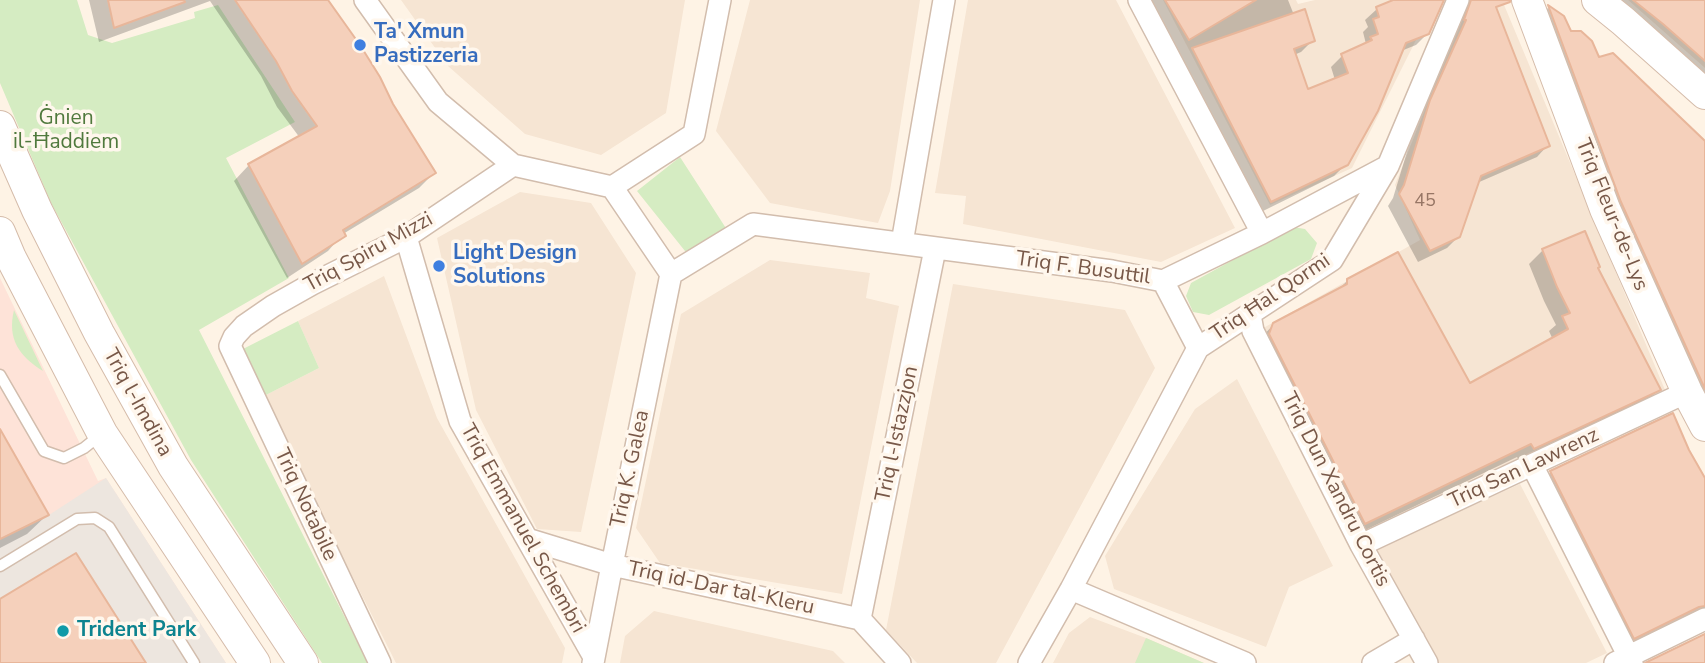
<!DOCTYPE html>
<meta charset="utf-8">
<style>
body{margin:0}
canvas{display:block;background:#fef3e5}
</style>
<canvas width="1705" height="663"></canvas>
<script>
const c = document.querySelector('canvas').getContext('2d');
c.lineJoin = 'round';
function paint(path, color) { c.fillStyle = color; c.fill(path, 'evenodd'); }
function stroke(path, color, width, dash) { c.strokeStyle = color; c.lineWidth = width; c.lineCap = dash ? 'butt' : 'round'; c.setLineDash(dash || []); c.stroke(path); }
function drawText(font, color, halo, rows, align = 'center') {
  c.font = font + ' "Nunito Sans",sans-serif'; c.lineWidth = 7; c.setLineDash([]); c.textBaseline = 'middle'; c.strokeStyle = halo; c.fillStyle = color; for (const [text, x, y, turn = 0] of rows) {
    c.save(); c.translate(x, y); c.rotate((+turn || 0) * Math.PI / 180); c.textAlign = isNaN(turn) ? turn : align; if (halo) c.strokeText(text, 0, 0); c.fillText(text, 0, 0); c.restore();
  }
}
const residential = new Path2D(`
 M401 0H685L666 113 601 155 525 134 448 66Z
 M750 0H920L890 191 878 223 770 203 716 131Z
 M968 0H1116L1235 228 1161 262 963 224 966 196 935 193Z
 M1163 0H1296L1298 4 1315 0H1436L1352 168 1270 205Z
 M1468 0H1502L1665 390 1366 532 1258 331 1420 240 1395 185Z
 M1628 0H1705V68Z
 M520 192 591 203 636 273 581 532 537 529 476 410 437 238Z
 M770 260 870 273 866 298 899 306 842 594 660 563 636 528 681 314Z
 M384 276 437 418 565 648 562 663H396L262 397 319 368 298 321Z
 M953 284 1125 310 1155 368 996 663H917L886 630Z
 M1237 379 1333 566 1289 587 1266 647 1114 589 1105 556 1195 409Z
 M1520 484 1607 653 1586 663H1438L1373 550Z
 M654 611 833 651 845 663H620L625 636Z
 M1090 617 1146 638 1204 663H1053L1069 633Z`);
const commercial = new Path2D(`
 M0 278 98 481 106 478 226 663H0Z`);
const industrial = new Path2D(`
 M106 478 226 663H0V539L49 515Z`);
const green = new Path2D(`
 M0 0H77L88 35 112 43 195 18 194 12 218 5 295 122 226 158 289 278 199 330 368 663H322L191 460 51 203 0 83Z
 M680 157 731 236 689 256 637 191Z
 M1293 227 1305 229 1317 243 1311 259 1209 315 1193 312 1186 296 1191 283Z
 M14 310 43 371C19 356 7 339 14 310Z
 M298 321 319 368 262 397 243 349Z
 M1146 638 1204 663H1135Z`);
const shadow = new Path2D(`
 M89 0H326L434 173 419 188 343 234 328 251 287 278 234 181 249 165 300 138 277 107 261 76 210 1 99 42Z
 M1149 0H1288L1294 15 1313 40 1301 52 1294 55 1307 92 1335 80 1331 67 1342 56 1366 44 1363 32 1368 27 1365 20 1377 9 1397 0H1442L1428 33 1416 45 1401 51 1346 164 1334 176 1259 213Z
 M1453 0H1490L1548 145 1537 157 1477 183 1459 236 1447 248 1418 262 1388 206 1393 198Z
 M1609 0H1705V84Z
 M1548 8 1563 17 1570 33 1598 59 1705 144V424L1536 19Z
 M1543 250 1596 269 1658 390 1645 403 1520 462 1517 457 1351 537 1260 339 1274 324 1335 293 1348 280 1469 386 1553 340 1549 331 1556 325 1544 301 1529 264Z
 M0 433 47 515 27 534 0 548Z
 M1688 451 1705 482V622L1624 648 1540 483 1551 472Z`);
const building = new Path2D(`
 M108 0H184L185 2 114 28Z
 M235 0H328L360 45 380 77 393 104 436 173 343 230 346 236 302 264 248 164 317 126 292 91 276 61Z
 M1165 0H1256L1189 40Z
 M1393 0H1444L1429 34 1406 43 1378 111 1348 165 1271 202 1192 48 1305 9 1315 41 1294 49 1308 89 1348 73 1341 54 1372 40 1370 37 1378 34 1373 19 1379 17 1376 7Z
 M1471 0H1510V2L1496 7 1550 146 1481 176 1460 237 1430 251 1399 194 1404 185 1430 100 1466 20H1464Z
 M1633 0H1705V61L1663 24Z
 M1548 5 1564 16 1571 31H1581L1592 41 1599 57 1613 53 1705 141V389L1621 202Z
 M1585 231 1600 267 1598 268 1661 390 1534 449 1531 444 1365 524 1269 334 1273 323 1347 284V279L1398 252 1470 383 1568 329 1562 316 1570 313 1557 287 1542 249Z
 M1673 413 1689 450 1705 478V606L1699 607 1634 639 1550 471Z
 M0 429 49 515 0 539Z
 M76 553 146 663H0V599Z
 M1705 634V663H1645Z`);
const service = new Path2D(`
 M0 375 44 451 64 458 84 448 99 436
 M0 566 77 519 95 518 109 527 194 663`);
const minor = new Path2D(`
 M365 0 438 102 513 165 612 187
 M1139 0 1262 233
 M406 237 460 421 594 657
 M902 243 944 0
 M671 274 753 224 1112 271 1163 281 1262 233 1386 167
 M1163 281 1198 348
 M1250 315 1253 331 1361 545 1427 663
 M1532 465 1632 663
 M527 539 612 565 860 619 900 663
 M1361 545 1687 392
 M1071 589 1245 663
 M860 619 935 249
 M380 663 230 346 234 337 244 326 273 306 312 284 406 237 513 165
 M593 663 612 565 671 274 612 187 694 134 720 0
 M1029 663 1071 589 1198 348 1332 260 1388 166 1458 0
 M1373 663 1414 639
 M1615 663 1705 619`);
const secondary = new Path2D(`
 M1527 0 1605 209 1687 392 1705 426
 M1597 0 1623 21 1705 94
 M0 126 37 210 99 333 173 466 303 663
 M0 232 11 258 102 433 255 663`);
const markers = [
 [360,45,7,"#3f7fe0"],
 [439,266,7,"#3f7fe0"],
 [63,631,7,"#0f9aa8"]
];
const numberNames = [
 ["45",1425,202]
];
const shopNames = [
 ["Ta' Xmun",374,33],
 ["Pastizzeria",374,57],
 ["Light Design",453,254],
 ["Solutions",453,278]
];
const parkNames = [
 ["Ġnien",66,119],
 ["il-Ħaddiem",66,143]
];
const streetNames = [
 ["Triq Fleur-de-Lys",1611,215,68],
 ["Triq Spiru Mizzi",369,253,-29],
 ["Triq F. Busuttil",1083,269,8],
 ["Triq Ħal Qormi",1271,298,-34],
 ["Triq l-Imdina",137,403,61],
 ["Triq l-Istazzjon",898,434,-78],
 ["Triq K. Galea",631,469,-78],
 ["Triq San Lawrenz",1524,469,-25],
 ["Triq Dun Xandru Cortis",1335,490,63],
 ["Triq Notabile",305,505,65],
 ["Triq Emmanuel Schembri",522,529,61],
 ["Triq id-Dar tal-Kleru",721,589,12]
];
const cultureNames = [
 ["Trident Park",77,631]
];
paint(residential, '#f6e5d3');
paint(commercial, '#fee3d8');
paint(industrial, '#ede6df');
paint(green, '#d5ecc2');
paint(shadow, '#0003');
paint(building, '#f5d0bb');
stroke(building, '#e8b69a', 2);
stroke(service, '#d2bdad', 13);
stroke(minor, '#d2bdad', 24);
stroke(secondary, '#d5bcaa', 32);
stroke(service, '#fff', 10);
stroke(minor, '#fff', 21);
stroke(secondary, '#fff', 30);
for (const [x, y, r, color] of markers) { const dot = new Path2D(); dot.arc(x, y, r, 0, 2 * Math.PI); c.fillStyle = color; c.fill(dot); stroke(dot, '#fff7ed', 2.5); }
drawText('18px', '#977665', null, numberNames);
drawText('bold 21px', '#366cbe', '#fff7ed', shopNames, 'left');
drawText('21px', '#50793d', '#fff7ed', parkNames);
drawText('21px', '#785848', '#fff7ed', streetNames);
drawText('bold 21px', '#0d838f', '#fff7ed', cultureNames, 'left');
</script>
